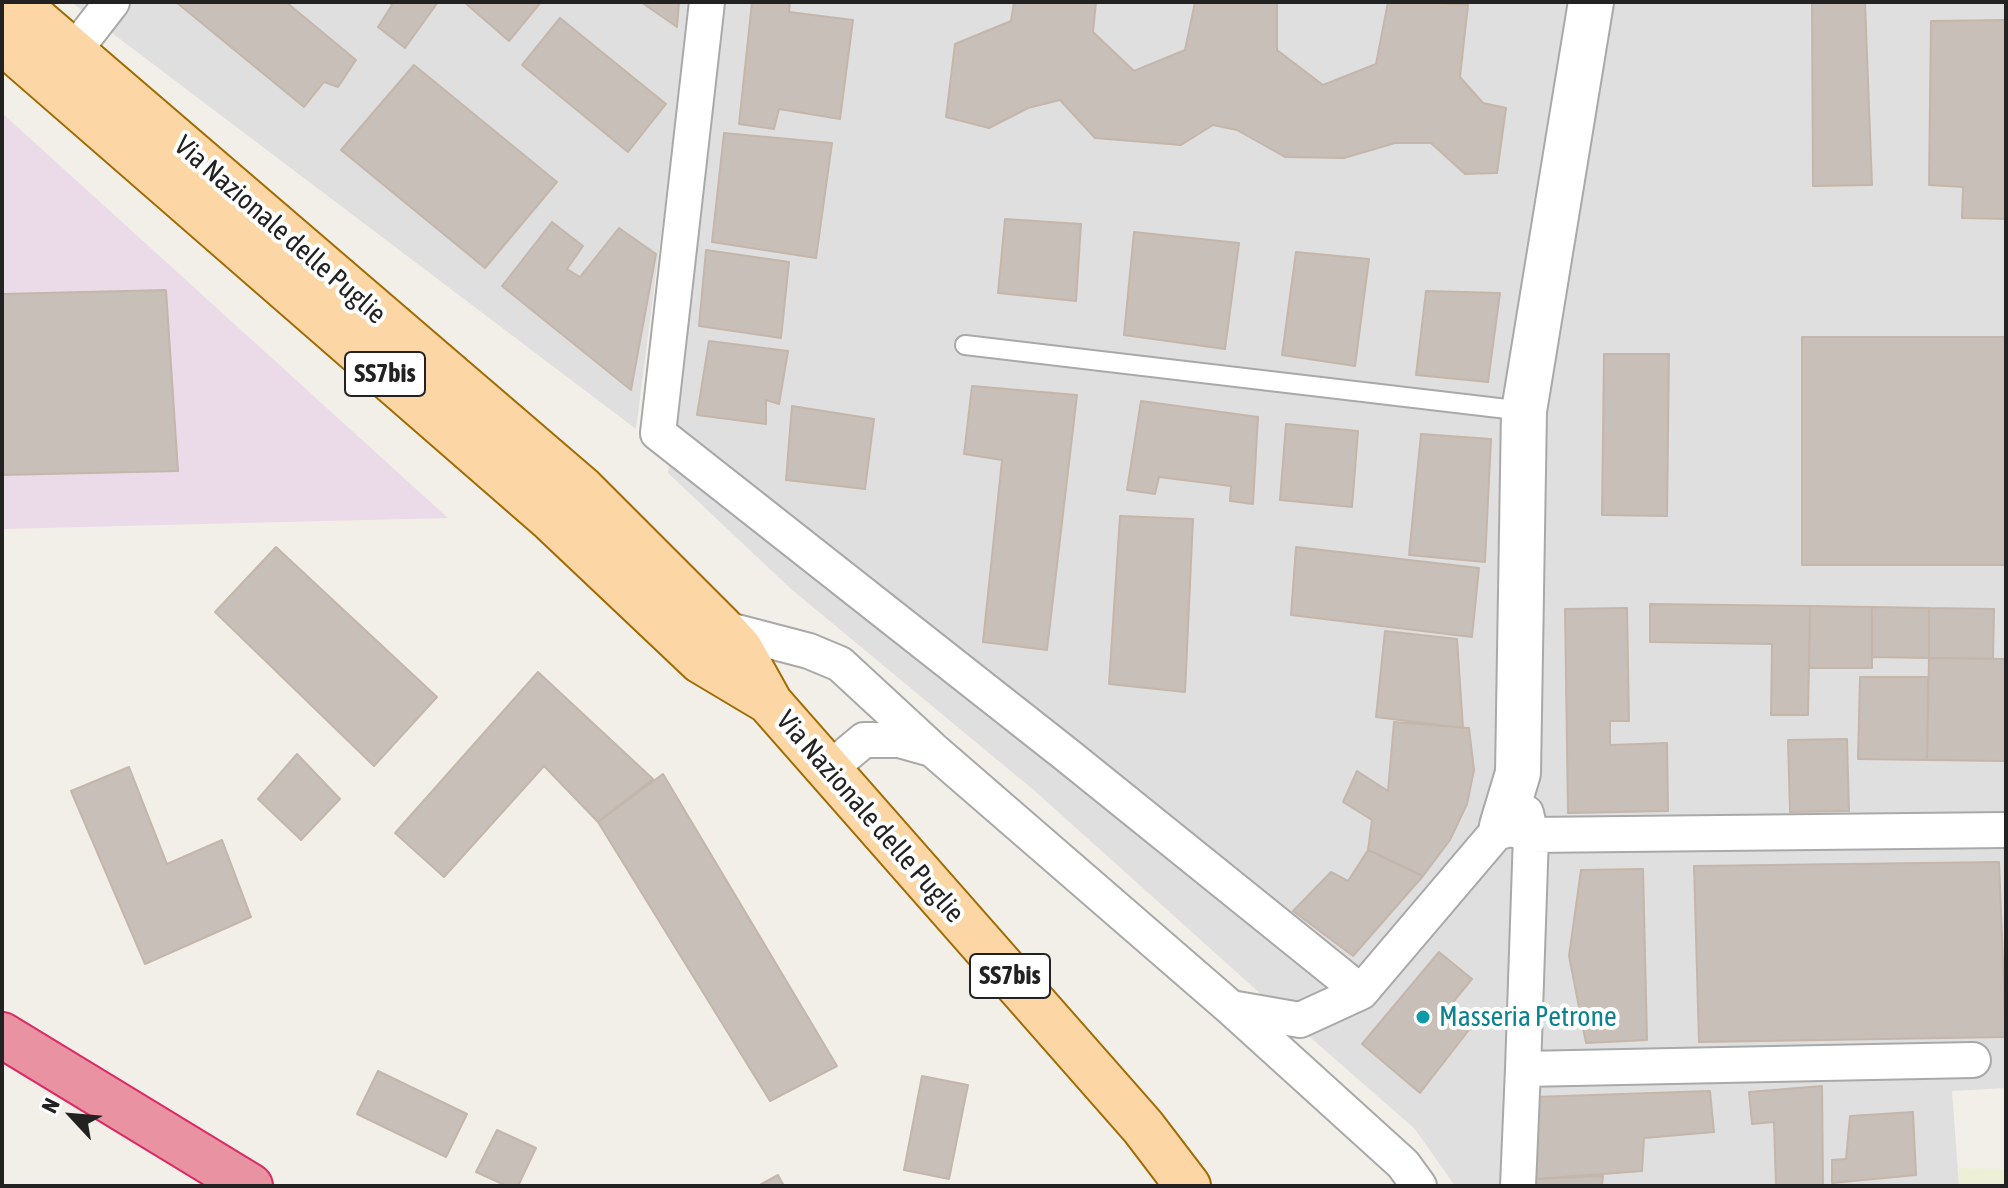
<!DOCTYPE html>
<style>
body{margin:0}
#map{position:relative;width:2008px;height:1188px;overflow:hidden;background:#f2efe9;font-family:"Asap Condensed",sans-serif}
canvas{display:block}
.frame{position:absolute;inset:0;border:4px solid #222;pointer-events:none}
.north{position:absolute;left:32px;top:1076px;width:80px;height:80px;-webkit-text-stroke:6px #fff;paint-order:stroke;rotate:296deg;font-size:22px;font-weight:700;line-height:32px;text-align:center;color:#222}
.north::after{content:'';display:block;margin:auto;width:28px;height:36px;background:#222;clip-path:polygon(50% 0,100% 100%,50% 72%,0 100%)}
</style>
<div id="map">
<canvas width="2008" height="1188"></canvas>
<div class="frame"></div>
<div class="north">N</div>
</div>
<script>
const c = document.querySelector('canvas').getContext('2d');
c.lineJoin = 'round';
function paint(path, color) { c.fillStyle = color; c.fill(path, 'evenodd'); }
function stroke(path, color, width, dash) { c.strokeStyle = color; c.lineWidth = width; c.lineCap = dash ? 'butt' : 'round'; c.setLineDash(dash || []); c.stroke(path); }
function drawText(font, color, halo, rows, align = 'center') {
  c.font = font + ' "Asap Condensed",sans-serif'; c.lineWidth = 8; c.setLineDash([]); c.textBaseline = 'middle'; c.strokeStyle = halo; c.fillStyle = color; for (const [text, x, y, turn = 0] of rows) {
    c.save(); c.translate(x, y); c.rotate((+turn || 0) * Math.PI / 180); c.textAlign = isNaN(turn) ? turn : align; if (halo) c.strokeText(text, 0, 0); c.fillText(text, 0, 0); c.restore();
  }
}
const residential = new Path2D(`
 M71 2H691L636 429Z
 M725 2H2006V1088L1952 1091 1959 1186H1455L1415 1129 1263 996 1036 792 791 589 668 473Z`);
const industrial = new Path2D(`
 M2 113 448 518 2 529Z`);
const farmland = new Path2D(`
 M1959 1168 2006 1169V1186H1959Z`);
const building = new Path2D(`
 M176 2H286L356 60 338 87 324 82 304 107Z
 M389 2H438L405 48 378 27 392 5Z
 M464 2H541L509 41Z
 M641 2H679L677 27Z
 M752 2H790L789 12 853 20 840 119 779 109 774 129 739 124Z
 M1014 2H1096L1093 32 1134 71 1185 50 1195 2H1277V50L1323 85 1376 64 1388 2H1425L1468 5 1460 77 1483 103 1506 108 1497 173 1465 174 1431 143H1395L1344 158 1285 157 1237 130 1213 125 1181 145 1095 138 1060 100 1028 108 989 128 946 117 955 44 1011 21Z
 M1812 2H1865L1872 185 1813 186Z
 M560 18 666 104 628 152 522 65Z
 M2006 20V219L1962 218 1963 187 1929 185 1931 21Z
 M414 65 557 182 485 268 341 150Z
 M724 133 832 143 816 258 712 242Z
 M1005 219 1081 224 1076 301 998 293Z
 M552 222 583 246 567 269 580 277 619 228 656 254 631 390 502 286Z
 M1134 232 1239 243 1225 349 1124 335Z
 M706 250 789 262 781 338 699 326Z
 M1296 252 1369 259 1355 366 1282 355Z
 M166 290 178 471 2 475V294Z
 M1426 291 1500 293 1488 382 1416 375Z
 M1802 337H2006V565H1802Z
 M709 341 788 351 779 404 766 400V424L697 415Z
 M1604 354H1669L1667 516 1602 515Z
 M972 386 1077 395 1047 650 983 642 1002 460 964 454Z
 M1141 401 1258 417 1253 504 1230 501 1231 486 1159 477 1155 494 1127 490Z
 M792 406 874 419 865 489 786 480Z
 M1286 424 1358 431 1352 507 1280 500Z
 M1421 434 1491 439 1485 562 1409 555Z
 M1120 516 1193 519 1185 692 1109 684Z
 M276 547 437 697 374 766 215 612Z
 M1296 547 1479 568 1472 637 1291 615Z
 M1650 604 1810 606 1808 715H1771L1772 644 1650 642Z
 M1810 606 1872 607V668H1809Z
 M1872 607 1929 608V658L1872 657Z
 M1627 608 1629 721H1610V745L1667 743 1668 811 1568 813 1565 609Z
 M1929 608 1994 609 1993 659 1929 658Z
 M1385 631 1457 639 1463 728 1376 717Z
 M1929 658 2006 659V761L1927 760Z
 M538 672 653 779 598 822 544 766 444 877 395 833Z
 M1860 677H1928L1927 760 1858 759Z
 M1394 722 1469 728 1474 770 1467 804 1450 840 1423 876 1368 850 1372 820 1343 802 1357 771 1388 791Z
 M1847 739 1849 811 1790 812 1788 740Z
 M297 754 340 799 301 840 258 799Z
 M129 767 167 864 222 840 251 917 145 964 71 791Z
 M663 774 837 1066 770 1101 598 822Z
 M1368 850 1423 876 1353 956 1293 911 1331 872 1348 881Z
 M1999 862 2006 1037 1699 1042 1694 866Z
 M1643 869 1647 1040 1586 1043 1569 956 1581 870Z
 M1439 952 1472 979 1449 1007 1472 1026 1420 1093 1362 1044Z
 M378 1071 467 1114 446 1157 357 1114Z
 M922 1076 968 1085 949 1179 904 1170Z
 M1822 1086 1823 1186H1776L1774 1122 1752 1124 1749 1092Z
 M1710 1091 1714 1132 1644 1138 1642 1171 1536 1179 1534 1097Z
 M1913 1112 1916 1175 1832 1183V1160L1846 1159 1850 1116Z
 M497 1130 536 1148 518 1186H507L476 1172Z
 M778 1175 784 1186H758Z
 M1603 1176 1602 1186H1534V1179Z`);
const service = new Path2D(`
 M965 345 1524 411`);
const minor = new Path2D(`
 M707 2 658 433 1067 755 1361 992
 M60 69 112 2
 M721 628 809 651 840 664 932 749 1231 1008 1403 1164 1419 1186
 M828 770 864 740H899L931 749
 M1526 813 1531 835 1523 1069 1973 1060
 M1231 1008 1300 1020 1361 992 1502 826 1531 835 2006 830
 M1518 1186 1523 1069`);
const tertiary = new Path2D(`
 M1502 826 1518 773 1524 411 1591 2`);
const primary = new Path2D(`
 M15 2 582 489 721 628 740 649 770 703 1143 1127 1188 1186
 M2 41 552 520 701 661 768 701`);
const motorway = new Path2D(`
 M2 1035 250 1186`);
const markers = [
 [1423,1017,8,"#0f9aa8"]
];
const shields = [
 [385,374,80],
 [1010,976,80]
];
const shieldNames = [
 ["SS7bis",385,374],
 ["SS7bis",1010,976]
];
const streetNames = [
 ["Via Nazionale delle Puglie",280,230,41],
 ["Via Nazionale delle Puglie",870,817,49]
];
const cultureNames = [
 ["Masseria Petrone",1439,1017]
];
paint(residential, '#e0dfdf');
paint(industrial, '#ebdbe8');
paint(farmland, '#eef0d5');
paint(building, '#c7bfb8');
stroke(building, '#c4b6ab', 2);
stroke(service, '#a9a9a9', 22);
stroke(minor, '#a9a9a9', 38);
stroke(tertiary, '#a9a9a9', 48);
stroke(primary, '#a06b00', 48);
stroke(motorway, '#dc2a67', 48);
stroke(service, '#fff', 18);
stroke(minor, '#fff', 34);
stroke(tertiary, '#fff', 44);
stroke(primary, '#fcd6a4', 44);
stroke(motorway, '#e892a2', 44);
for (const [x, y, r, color] of markers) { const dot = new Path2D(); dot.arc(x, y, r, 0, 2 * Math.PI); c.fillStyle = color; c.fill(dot); stroke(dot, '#fff', 3); }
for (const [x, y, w] of shields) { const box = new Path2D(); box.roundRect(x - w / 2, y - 22, w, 44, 6); c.fillStyle = '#fff'; c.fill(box); stroke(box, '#222', 2); }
drawText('bold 26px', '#222', null, shieldNames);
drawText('28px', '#222', '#fff', streetNames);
drawText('28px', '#0d838f', '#fff', cultureNames, 'left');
</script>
